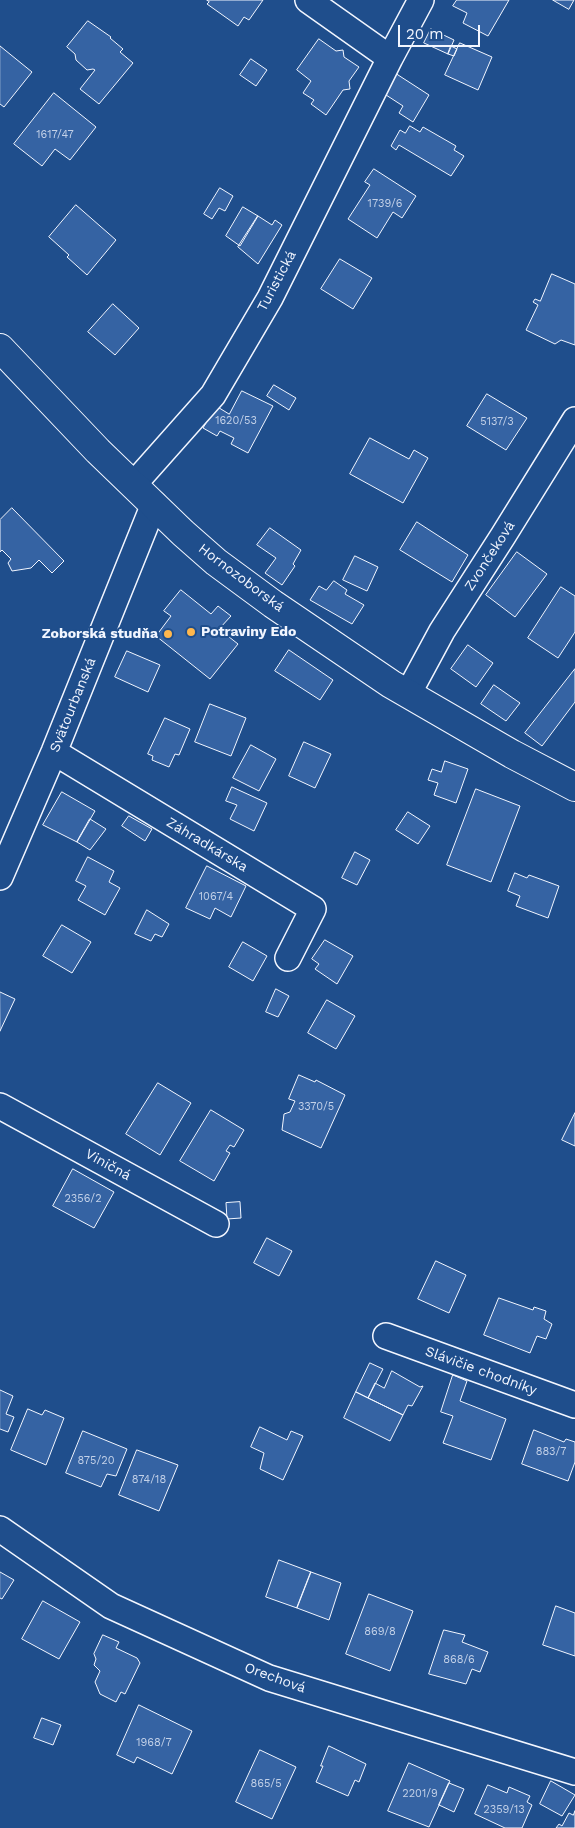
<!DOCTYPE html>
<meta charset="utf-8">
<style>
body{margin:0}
#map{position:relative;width:575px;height:1828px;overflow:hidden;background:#1f4e8c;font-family:"Work Sans",sans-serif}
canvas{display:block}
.scale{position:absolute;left:398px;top:25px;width:82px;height:22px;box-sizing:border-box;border:2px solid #f2f6ff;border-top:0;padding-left:6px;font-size:15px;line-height:18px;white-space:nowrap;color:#f2f6ff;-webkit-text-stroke:4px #1f4e8c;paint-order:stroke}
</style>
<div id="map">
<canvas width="575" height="1828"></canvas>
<div class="scale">20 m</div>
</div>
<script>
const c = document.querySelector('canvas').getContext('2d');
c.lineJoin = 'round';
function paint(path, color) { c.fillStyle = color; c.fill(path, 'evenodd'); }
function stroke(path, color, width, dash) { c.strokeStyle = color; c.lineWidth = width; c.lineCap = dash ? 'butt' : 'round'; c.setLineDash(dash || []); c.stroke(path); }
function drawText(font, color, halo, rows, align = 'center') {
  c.font = font + ' "Work Sans",sans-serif'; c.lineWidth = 4; c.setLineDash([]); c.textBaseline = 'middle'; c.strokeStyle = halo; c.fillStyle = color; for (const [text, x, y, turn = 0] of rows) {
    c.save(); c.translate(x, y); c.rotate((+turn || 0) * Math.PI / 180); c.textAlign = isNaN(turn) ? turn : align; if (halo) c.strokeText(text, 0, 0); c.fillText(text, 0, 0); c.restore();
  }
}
const building = new Path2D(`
 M207 0H263L249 20 244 17 238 26 207 4 209 2Z
 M457 0H509L488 36 463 23 467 13 453 6Z
 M553 0H574L569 9Z
 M88 21 111 37 110 38 123 49 120 52 133 63 99 104 80 89 95 70 93 69 87 70 76 60 75 54 67 47Z
 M431 29 454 40 448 54 424 43Z
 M319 39 336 51 343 50 344 57 359 67 349 81 350 89 343 90 326 115 311 104 314 100 303 93 311 81 297 70Z
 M460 43 492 57 478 90 445 75Z
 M0 46 32 72 4 107 0 104Z
 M451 46 457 49 454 56 448 54Z
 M251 59 267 70 256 86 240 75Z
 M395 73 429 95 413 122 399 113 403 106 383 93Z
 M54 93 96 127 70 160 55 149 42 166 14 144Z
 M410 126 420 132 423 127 456 146 454 150 464 156 451 176 399 145 396 150 391 146 400 130 405 133Z
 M374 169 416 196 402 218 393 212 377 238 348 219 370 185 365 182Z
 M220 188 233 196 225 211 219 208 212 219 204 214Z
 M76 205 116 240 87 275 67 257 69 255 49 237Z
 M243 207 258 216 240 246 226 236Z
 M258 216 272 225 275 220 282 225 258 264 238 247Z
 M340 259 372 278 353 309 321 289Z
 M552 274 575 284V345L561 340 555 344 526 330 538 305 533 302 535 299 540 301Z
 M113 304 139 328 115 355 88 332Z
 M274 385 296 398 289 410 267 396Z
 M242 391 273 406 248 453 231 444 234 438 220 431 217 436 203 428 216 406 229 414Z
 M487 394 527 418 506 450 467 426Z
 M370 438 409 459 414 450 428 458 403 503 350 474Z
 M12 508 64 561 52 573 39 560 31 568 12 571 8 563 11 559 2 550 0 552V520Z
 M417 522 468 555 452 582 400 550Z
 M270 528 301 550 293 564 295 566 282 585 265 573 276 558 257 545Z
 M517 552 547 574 515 617 486 595Z
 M355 556 378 567 367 591 343 580Z
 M334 581 347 590 345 594 364 605 352 624 310 600 319 586 326 590Z
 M561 587 575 596V632L558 658 528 638Z
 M181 590 211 614 218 606 231 616 219 629 238 644 210 679 156 636 171 616 164 611Z
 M468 645 493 663 476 687 451 669Z
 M289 650 333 680 320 700 275 671Z
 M127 651 160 665 148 692 115 677Z
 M575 669V702L542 746 525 733Z
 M494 685 520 703 506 721 481 704Z
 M210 704 246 718 231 756 195 742Z
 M165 718 190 729 179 755 175 754 169 767 152 760 153 756 148 754Z
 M304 742 331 754 315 788 289 776Z
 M251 745 276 759 259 791 233 778Z
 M445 761 468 769 456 803 434 795 438 783 428 780 432 769 441 772Z
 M232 787 267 803 254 831 230 819 237 805 226 801Z
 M476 789 520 806 491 882 447 865Z
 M62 792 95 811 77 842 43 825Z
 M408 812 430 826 418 844 396 830Z
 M129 816 152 829 145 841 122 826Z
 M90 819 106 829 90 850 77 842Z
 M355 852 370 860 357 885 342 878Z
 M88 857 114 871 109 882 120 888 105 915 78 900 86 886 76 881Z
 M207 866 246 886 231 917 215 908 210 919 186 908Z
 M515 873 527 878 529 875 559 886 548 918 516 906 520 896 508 891Z
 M147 910 169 924 162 937 155 934 151 941 135 934Z
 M62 925 91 942 72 973 43 956Z
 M325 940 353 956 337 984 315 969 319 964 312 959Z
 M243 942 267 956 253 981 229 967Z
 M276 989 289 996 278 1017 266 1012Z
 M0 992 15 999 0 1031Z
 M327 1000 355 1016 336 1049 308 1033Z
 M299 1075 315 1082 316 1080 345 1095 321 1148 282 1130 284 1114 290 1112 295 1101 289 1099Z
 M158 1083 191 1103 160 1155 126 1134Z
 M211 1110 244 1130 234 1147 230 1145 226 1151 230 1153 214 1181 180 1161Z
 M575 1113V1146L562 1140Z
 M73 1169 114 1192 94 1228 53 1206Z
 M240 1202 241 1218 227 1219 226 1203Z
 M267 1238 292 1251 279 1276 254 1263Z
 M436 1261 466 1275 449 1313 418 1299Z
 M499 1298 533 1310 534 1307 546 1311 544 1319 552 1324 546 1339 537 1336 530 1353 484 1335Z
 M370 1363 383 1369 368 1398 356 1392Z
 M392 1371 420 1387 423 1386 412 1406 408 1405 403 1415 368 1398 375 1383 384 1388Z
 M453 1375 467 1381 460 1401 506 1419 491 1460 443 1443 453 1416 441 1412Z
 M0 1390 13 1396 6 1414 14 1417 8 1432 0 1429Z
 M356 1392 403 1415 390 1441 344 1418Z
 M28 1409 42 1415 45 1410 64 1418 46 1465 11 1450Z
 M260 1427 287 1440 291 1431 303 1436 283 1480 260 1469 264 1453 251 1447Z
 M534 1430 564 1442 566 1439 575 1442V1462L568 1481 522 1464Z
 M83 1431 127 1449 116 1476 107 1474 101 1487 66 1473Z
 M137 1450 178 1465 159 1511 119 1495Z
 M279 1560 311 1572 297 1608 266 1597Z
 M0 1572 14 1580 2 1599 0 1598Z
 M311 1572 341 1583 329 1620 297 1608Z
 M369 1594 413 1611 390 1671 346 1654Z
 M43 1601 80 1622 59 1659 22 1639Z
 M556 1606 575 1613V1656L543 1645Z
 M444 1630 465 1635 462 1642 488 1652 480 1672 472 1669 466 1684 429 1674Z
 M103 1635 119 1642 116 1648 137 1658 140 1663 125 1694 121 1692 116 1702 100 1694 95 1682 100 1671 94 1665 96 1659 94 1654Z
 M139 1705 192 1731 172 1774 137 1757 134 1763 117 1755Z
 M42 1718 61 1725 53 1745 34 1738Z
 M329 1746 366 1764 359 1782 355 1780 348 1796 316 1782 323 1766H321Z
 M260 1750 296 1767 272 1819 236 1802Z
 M409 1763 450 1781 429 1827 388 1811Z
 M551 1781 575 1795 562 1816 540 1804Z
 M449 1783 464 1789 454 1812 439 1805Z
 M488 1785 507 1793 509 1787 530 1796 527 1802 532 1805 522 1828H505L475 1814Z
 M575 1811V1828H556L559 1824 562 1826 569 1813 573 1815Z`);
const minor = new Path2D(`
 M308 0 390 58
 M134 484 213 395 270 298 390 58 421 0
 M408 694 442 631 503 536 575 420
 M54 752 313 909 288 958
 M0 877 54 752 154 504
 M0 1106 216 1224
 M386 1336 575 1405
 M0 1529 111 1606 269 1678 575 1772`);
const tertiary = new Path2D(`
 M0 348 98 451 183 533 216 562 273 604 391 684 512 754 575 787`);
const markers = [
 [191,632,5,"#ffb74d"],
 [168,634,5,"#ffb74d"]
];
const numberNames = [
 ["1617/47",55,135],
 ["1739/6",385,204],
 ["1620/53",236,421],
 ["5137/3",497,422],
 ["1067/4",216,897],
 ["3370/5",316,1107],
 ["2356/2",83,1199],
 ["883/7",551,1452],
 ["875/20",96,1461],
 ["874/18",149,1480],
 ["869/8",380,1632],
 ["868/6",459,1660],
 ["1968/7",154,1743],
 ["865/5",266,1784],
 ["2201/9",420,1794],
 ["2359/13",504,1810]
];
const streetNames = [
 ["Turistická",277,281,-62],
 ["Zvončeková",490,556,-57],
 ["Hornozoborská",241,578,37],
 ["Svätourbanská",73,705,-68],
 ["Záhradkárska",207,845,31],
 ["Viničná",108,1165,29],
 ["Slávičie chodníky",481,1371,20],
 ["Orechová",275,1678,20]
];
const poiNames = [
 ["Potraviny Edo",201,632],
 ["Zoborská studňa",158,634,"right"]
];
paint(building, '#3563a3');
stroke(building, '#f2f6ff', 1);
stroke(minor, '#f2f6ff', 28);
stroke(tertiary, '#f2f6ff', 30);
stroke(minor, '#1f4e8c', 25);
stroke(tertiary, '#1f4e8c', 28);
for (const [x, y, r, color] of markers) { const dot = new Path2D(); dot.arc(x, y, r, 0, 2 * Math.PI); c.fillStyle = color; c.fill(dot); stroke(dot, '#1f4e8c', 2); }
drawText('11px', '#c3d1e8', null, numberNames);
drawText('14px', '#f2f6ff', '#1f4e8c', streetNames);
drawText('bold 14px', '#f2f6ff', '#1f4e8c', poiNames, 'left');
</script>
